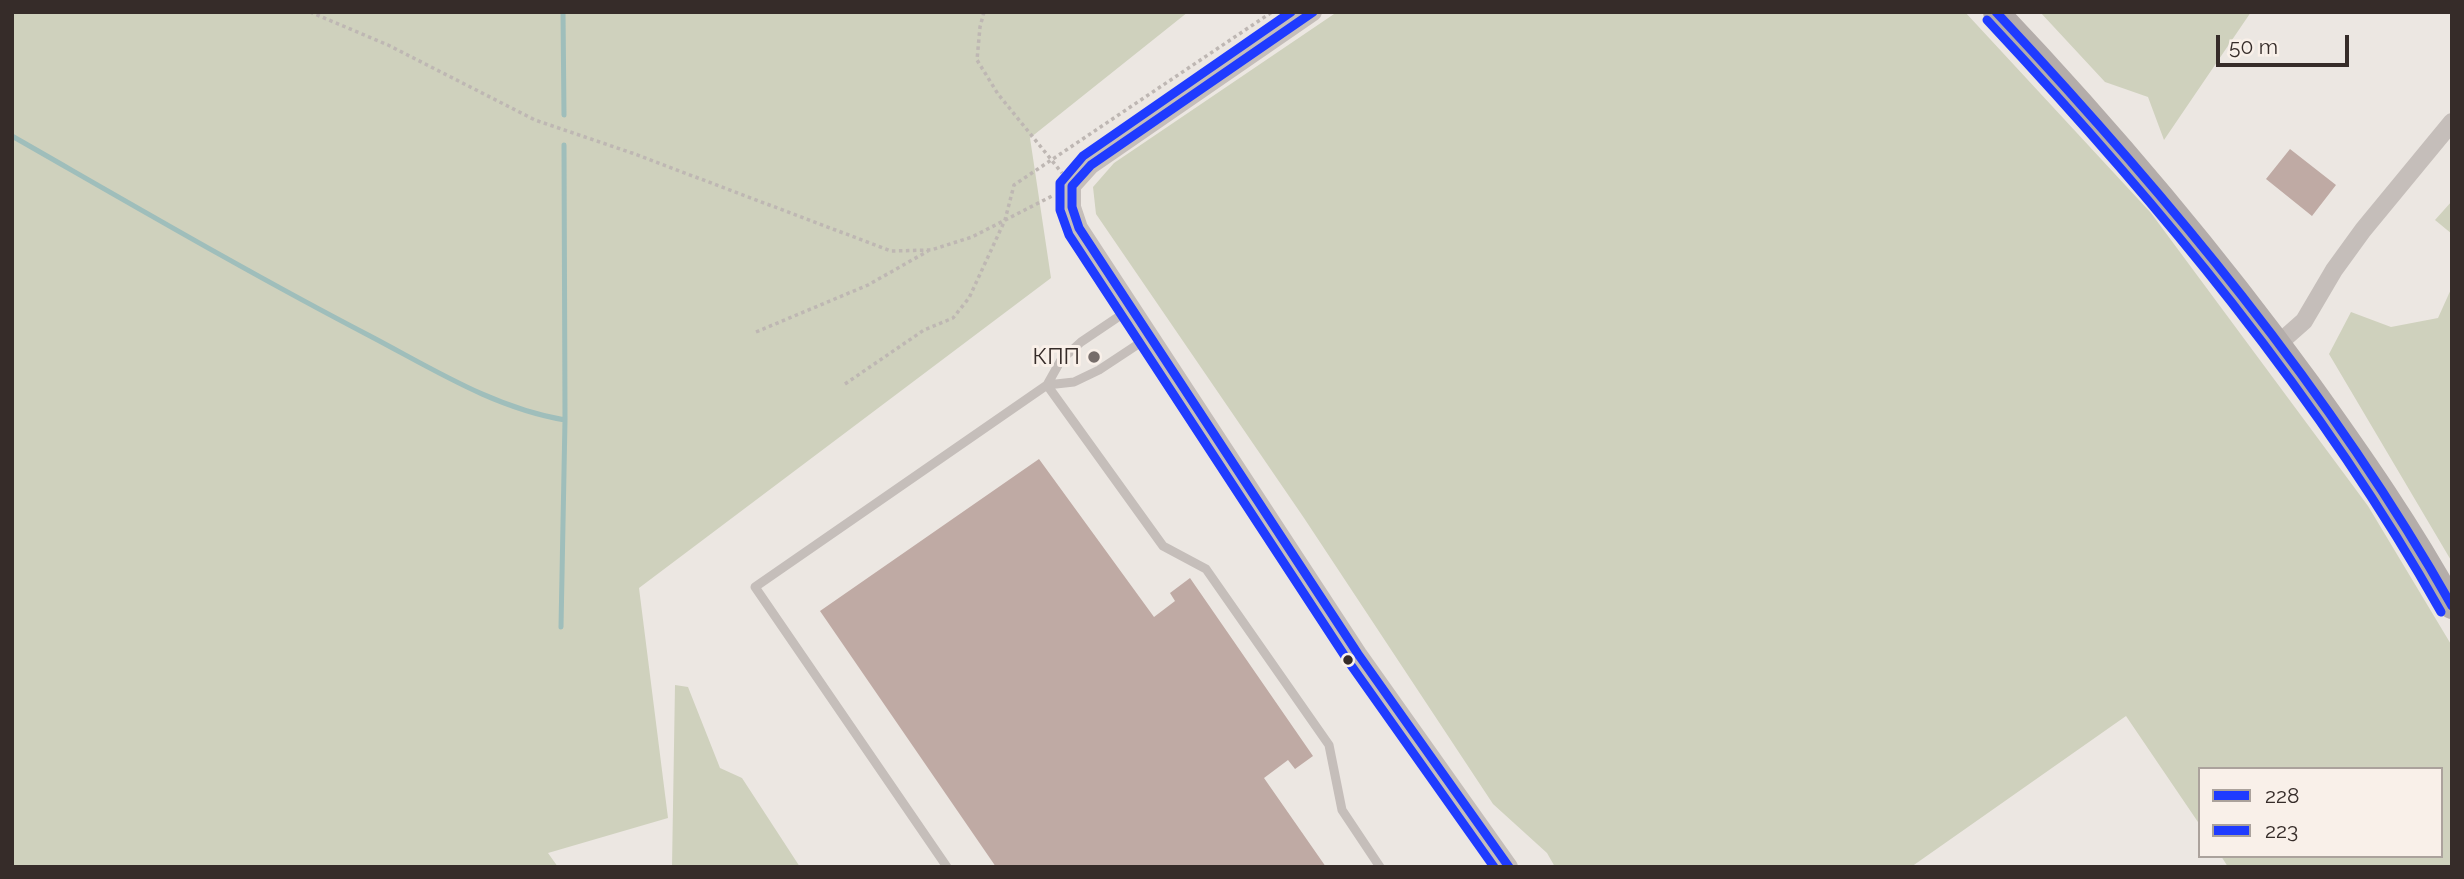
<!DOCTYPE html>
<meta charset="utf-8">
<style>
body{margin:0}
#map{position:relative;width:2464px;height:879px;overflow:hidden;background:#ece7e2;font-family:Raleway,sans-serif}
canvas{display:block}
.frame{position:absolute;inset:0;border:14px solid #362c29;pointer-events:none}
.legend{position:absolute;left:2198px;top:767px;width:245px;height:91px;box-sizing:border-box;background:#f9f0e9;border:2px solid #aba29c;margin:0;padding:9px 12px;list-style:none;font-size:21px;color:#362c29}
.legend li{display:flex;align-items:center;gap:14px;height:35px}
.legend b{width:35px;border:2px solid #aba29c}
.scale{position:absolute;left:2216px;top:35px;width:133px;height:32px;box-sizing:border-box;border:4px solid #362c29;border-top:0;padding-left:9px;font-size:21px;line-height:24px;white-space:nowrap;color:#362c29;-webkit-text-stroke:5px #f9f0e9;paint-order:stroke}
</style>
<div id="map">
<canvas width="2464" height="879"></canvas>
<div class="frame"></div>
<ul class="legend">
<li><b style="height:9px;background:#1f3bff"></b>228</li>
<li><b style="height:9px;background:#1f3bff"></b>223</li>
</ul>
<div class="scale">50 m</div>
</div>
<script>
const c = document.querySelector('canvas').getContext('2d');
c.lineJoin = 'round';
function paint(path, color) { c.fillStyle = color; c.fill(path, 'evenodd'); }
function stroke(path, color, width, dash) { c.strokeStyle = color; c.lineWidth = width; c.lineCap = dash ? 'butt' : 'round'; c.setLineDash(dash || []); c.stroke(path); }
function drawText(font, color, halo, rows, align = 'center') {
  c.font = font + ' Raleway,sans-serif'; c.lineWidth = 6; c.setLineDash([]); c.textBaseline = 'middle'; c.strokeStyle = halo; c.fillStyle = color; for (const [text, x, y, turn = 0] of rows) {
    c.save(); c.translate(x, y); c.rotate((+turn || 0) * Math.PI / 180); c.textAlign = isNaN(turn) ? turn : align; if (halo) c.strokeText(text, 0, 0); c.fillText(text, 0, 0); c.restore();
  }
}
const green = new Path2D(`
 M12 12H1188L1030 138 1051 278 639 588 668 818 548 853 558 867H12Z
 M1337 12H1965L2151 213 2368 506 2452 646V867H2228L2221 856H2441V769H2200V825L2126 716 1911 867H1555L1547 853 1493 804 1304 518 1096 214 1093 187 1114 163Z
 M2040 12H2251L2164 140 2148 97 2105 82Z
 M2452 201V234L2435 220Z
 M2452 287V562L2329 354 2351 312 2391 327 2438 318Z
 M675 685 688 687 720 768 742 778 800 867H672Z`);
const stream = new Path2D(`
 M563 12 564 115
 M12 136C131 204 249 273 370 336 433 369 494 408 565 420
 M561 627 565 420 564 145`);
const building = new Path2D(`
 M2290 149 2336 185 2312 216 2266 179Z
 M1039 459 1154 617 1175 601 1170 593 1190 578 1313 756 1295 769 1288 760 1264 778 1326 867H996L820 611Z`);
const path = new Path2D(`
 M310 12 388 45 535 120 632 153 891 251 931 250 972 237 1054 195
 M984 12 980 27 977 60 998 94 1062 173
 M756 332 868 285 928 251
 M845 384 924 330 953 318 969 298 1005 220 1014 185 1272 12`);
const service = new Path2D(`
 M1047 385 1163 546 1206 569 1329 745 1342 810 1380 867
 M1047 385 1074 382 1099 370 1149 337
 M947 867 755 587 1047 385 1061 360 1081 342 1130 309`);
const minor = new Path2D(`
 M1313 12 1091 165 1072 186V207L1079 228 1358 654 1509 867
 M2278 344 2304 321 2334 270 2363 230 2452 122`);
const primary = new Path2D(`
 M1996 12C2108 130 2212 253 2308 385 2359 456 2410 529 2452 606`);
const bus1 = new Path2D(`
 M1313 12 1091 165 1072 186V207L1079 228 1358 654 1509 867
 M1996 12C2166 194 2329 388 2452 606`);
const bus2 = new Path2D(`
 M1291 12 1083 156 1060 183V210L1069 235 1348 661 1494 867
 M1987 20C2156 201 2319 395 2441 612`);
const markers = [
 [1094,357,7,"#766d6a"],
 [1348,660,6,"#362c29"]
];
const poiNames = [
 ["КПП",1080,357]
];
paint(green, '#cfd1bd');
stroke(stream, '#9fbebb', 5);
paint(building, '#bfaaa4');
stroke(path, '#beb7b3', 3.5, [3.5, 3.5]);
stroke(service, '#c5beba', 9);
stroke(minor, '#c5beba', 18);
stroke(primary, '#b4adaa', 26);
stroke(bus1, '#1f3bff', 9);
stroke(bus2, '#1f3bff', 9);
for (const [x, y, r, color] of markers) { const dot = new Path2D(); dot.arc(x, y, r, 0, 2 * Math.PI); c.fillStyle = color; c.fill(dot); stroke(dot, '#f9f0e9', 2.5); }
drawText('23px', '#362c29', '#f9f0e9', poiNames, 'right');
</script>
